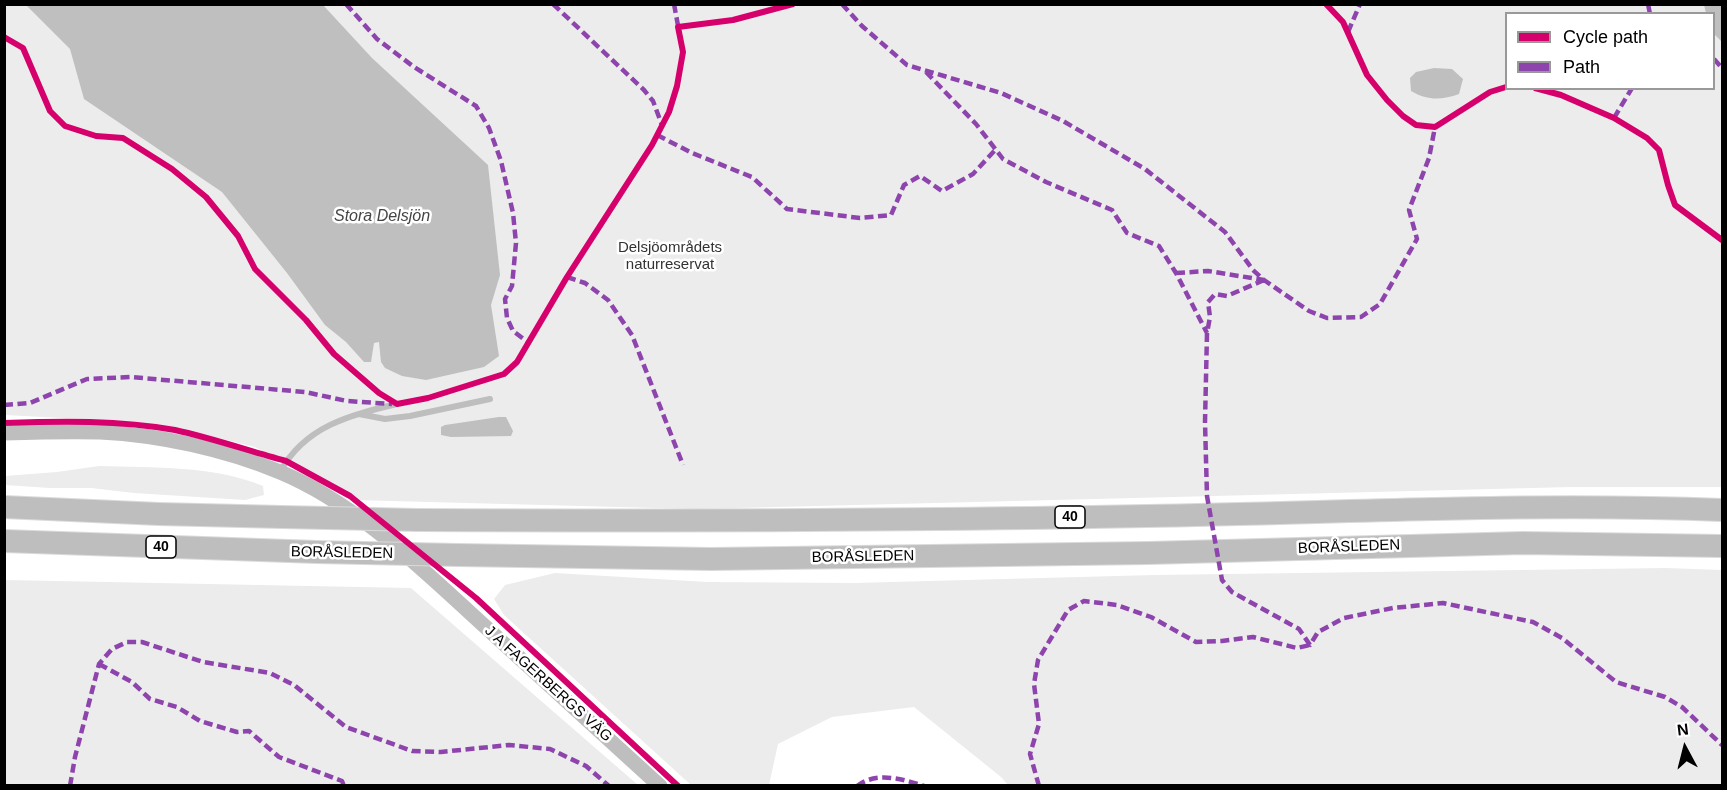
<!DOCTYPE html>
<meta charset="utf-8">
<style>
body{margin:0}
#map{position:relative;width:1727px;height:790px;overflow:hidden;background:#fff;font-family:Arial,sans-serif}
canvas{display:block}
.frame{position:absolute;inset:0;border:6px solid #000;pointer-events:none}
.legend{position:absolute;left:1505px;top:12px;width:210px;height:78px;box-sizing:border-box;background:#fff;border:2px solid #999;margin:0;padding:8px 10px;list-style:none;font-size:18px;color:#000}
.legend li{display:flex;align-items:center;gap:12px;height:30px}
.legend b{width:30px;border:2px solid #999}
.north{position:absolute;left:1655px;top:718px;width:60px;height:60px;-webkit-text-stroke:4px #fff;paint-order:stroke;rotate:353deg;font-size:16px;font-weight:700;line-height:24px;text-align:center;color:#000}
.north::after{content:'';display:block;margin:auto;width:21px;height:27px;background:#000;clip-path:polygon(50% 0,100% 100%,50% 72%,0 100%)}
</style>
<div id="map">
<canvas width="1727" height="790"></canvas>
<div class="frame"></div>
<ul class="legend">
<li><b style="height:8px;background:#d6006c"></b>Cycle path</li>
<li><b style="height:8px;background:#8e44ad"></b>Path</li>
</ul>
<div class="north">N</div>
</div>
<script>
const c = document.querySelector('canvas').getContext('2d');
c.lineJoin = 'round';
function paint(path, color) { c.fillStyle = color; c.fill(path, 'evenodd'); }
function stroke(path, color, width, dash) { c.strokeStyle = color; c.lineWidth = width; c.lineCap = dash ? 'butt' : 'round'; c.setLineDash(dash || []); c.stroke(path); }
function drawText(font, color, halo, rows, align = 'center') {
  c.font = font + ' Arial,sans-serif'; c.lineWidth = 5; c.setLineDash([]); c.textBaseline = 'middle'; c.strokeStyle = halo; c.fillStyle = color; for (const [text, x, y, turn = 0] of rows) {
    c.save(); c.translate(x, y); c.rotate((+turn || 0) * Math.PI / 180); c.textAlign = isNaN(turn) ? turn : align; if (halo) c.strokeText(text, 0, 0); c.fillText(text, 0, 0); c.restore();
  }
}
const green = new Path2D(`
 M4 5H1722V487H1572L696 509 352 500 255 447 222 439 170 427 119 421 5 415ZM1506 14H1714V88H1506Z
 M99 466C154 468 212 465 263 486L264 495 245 500 134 493 91 488H50L5 485V476L57 472Z
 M1666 568 1722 570V785H1008L1001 777 914 707 832 717 778 744 769 785H691L504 615 494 599 505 585 555 573 707 582 855 583 1154 575Z
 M5 580 411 588 638 785H5Z`);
const water = new Path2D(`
 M26 5H323L372 58 488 165 500 275 491 305 499 356 484 367 426 380 402 376 385 368 381 362 379 342 374 343 371 362H364L346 342 325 325 287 273 222 192 84 99 70 49Z
 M1704 5 1722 6V42L1714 34V14L1706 13Z
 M1434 68 1452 69 1463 79 1459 94C1442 100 1428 101 1411 91L1410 78 1416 72Z
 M499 417H506L513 431 511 436 451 437 441 435V427L445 425Z`);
const service = new Path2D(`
 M359 414 385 419 410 416 490 399
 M280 472C305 426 350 415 397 404`);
const tertiary = new Path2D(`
 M4 433C36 432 68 431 100 432 160 435 224 449 280 472 355 503 420 567 479 621 539 676 599 731 660 786`);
const motorway = new Path2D(`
 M4 507 159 514 282 517
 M418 520C661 521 903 521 1146 516 1338 513 1530 502 1722 510
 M4 541 317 552
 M458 555 711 559 1148 553 1523 543 1722 546`);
const motorwayBridge = new Path2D(`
 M282 517 418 520
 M317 552 458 555`);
const quiet = new Path2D(`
 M346 4 377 39 414 67 476 106 489 128 501 161 513 213 516 243 512 286 505 299 507 318 513 331 529 343
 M553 4 644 90 653 101 662 125
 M674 4 679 31
 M842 4 862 26 907 65 1001 93 1063 121 1145 169 1225 232 1253 270 1264 280 1309 311 1327 318 1361 317 1380 304 1417 239 1409 210 1429 158 1435 127
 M1648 4 1650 14
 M1348 32 1360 4
 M1714 59 1722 68
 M926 72 976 124 1003 159 1046 182 1112 210 1127 233 1159 246 1176 273 1207 333
 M1614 118 1632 88
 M657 135 692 153 752 177 787 209 860 218 891 215 904 185 920 176 942 191 973 174 996 149
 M1176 273 1208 271 1264 280
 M567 277 585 283 608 300 632 335 683 465
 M1264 280 1227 296 1215 294 1208 302 1210 317 1207 333 1205 422 1207 496 1222 580 1232 592 1299 629 1310 645 1318 632 1344 618 1393 608 1443 603 1533 622 1562 638 1616 682 1665 697 1682 707 1722 745
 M4 405 30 403 87 379 130 377 305 392 347 401 392 404
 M99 664 132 682 150 699 177 707 200 721 237 732 249 731 279 757 342 781 344 786
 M70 786 75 757 99 664 112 649 127 642H142L203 662 270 673 294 685 346 727 412 751 441 752 509 745 550 749 586 766 609 786
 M857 786C877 771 902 779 924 786
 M1039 786 1030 754 1039 724 1034 684 1038 660 1068 610 1084 601 1117 605 1151 617 1196 642 1222 641 1253 637 1297 648 1310 645`);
const cycleway = new Path2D(`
 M1326 4 1343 22 1367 75 1387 100 1403 116 1416 125 1435 127 1490 92 1506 87
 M4 37 23 48 50 111 65 126 96 136 123 138 172 169 206 197 238 236 255 269 306 320 334 354 379 393 397 404 428 398 504 374 517 362 567 277 652 145 669 112 677 86 683 52 678 27 733 20 793 4
 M1535 88 1561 95 1614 118 1647 138 1659 150 1668 185 1675 205 1722 240
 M4 423C61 421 119 420 175 430 212 438 249 451 286 461L350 496 476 598 678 786`);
const shields = [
 [1070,517,30],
 [161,547,30]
];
const shieldNames = [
 ["40",1070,517],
 ["40",161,547]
];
const parkNames = [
 ["Delsjöområdets",670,248],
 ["naturreservat",670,265]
];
const streetNames = [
 ["BORÅSLEDEN",1349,547,-2],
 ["BORÅSLEDEN",342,553,1],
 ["BORÅSLEDEN",863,557,-1],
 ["J A FAGERBERGS VÄG",548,684,42]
];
const waterNames = [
 ["Stora Delsjön",382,217]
];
paint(green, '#ececec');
paint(water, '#bfbfbf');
stroke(motorway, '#dbdbdb', 24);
stroke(service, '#bebebe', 6);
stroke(tertiary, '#bebebe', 15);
stroke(motorway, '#bebebe', 22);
stroke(motorwayBridge, '#dbdbdb', 24, []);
stroke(motorwayBridge, '#bebebe', 22);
stroke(quiet, '#8e44ad', 4.5, [9, 4.5]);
stroke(cycleway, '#d6006c', 6);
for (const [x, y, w] of shields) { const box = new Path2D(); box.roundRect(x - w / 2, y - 11, w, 22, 4.5); c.fillStyle = '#fff'; c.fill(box); stroke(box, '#000', 1.5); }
drawText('bold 14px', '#000', null, shieldNames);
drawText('15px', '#333', '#fff', parkNames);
drawText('15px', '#000', '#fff', streetNames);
drawText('italic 16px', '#444', '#fff', waterNames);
</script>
